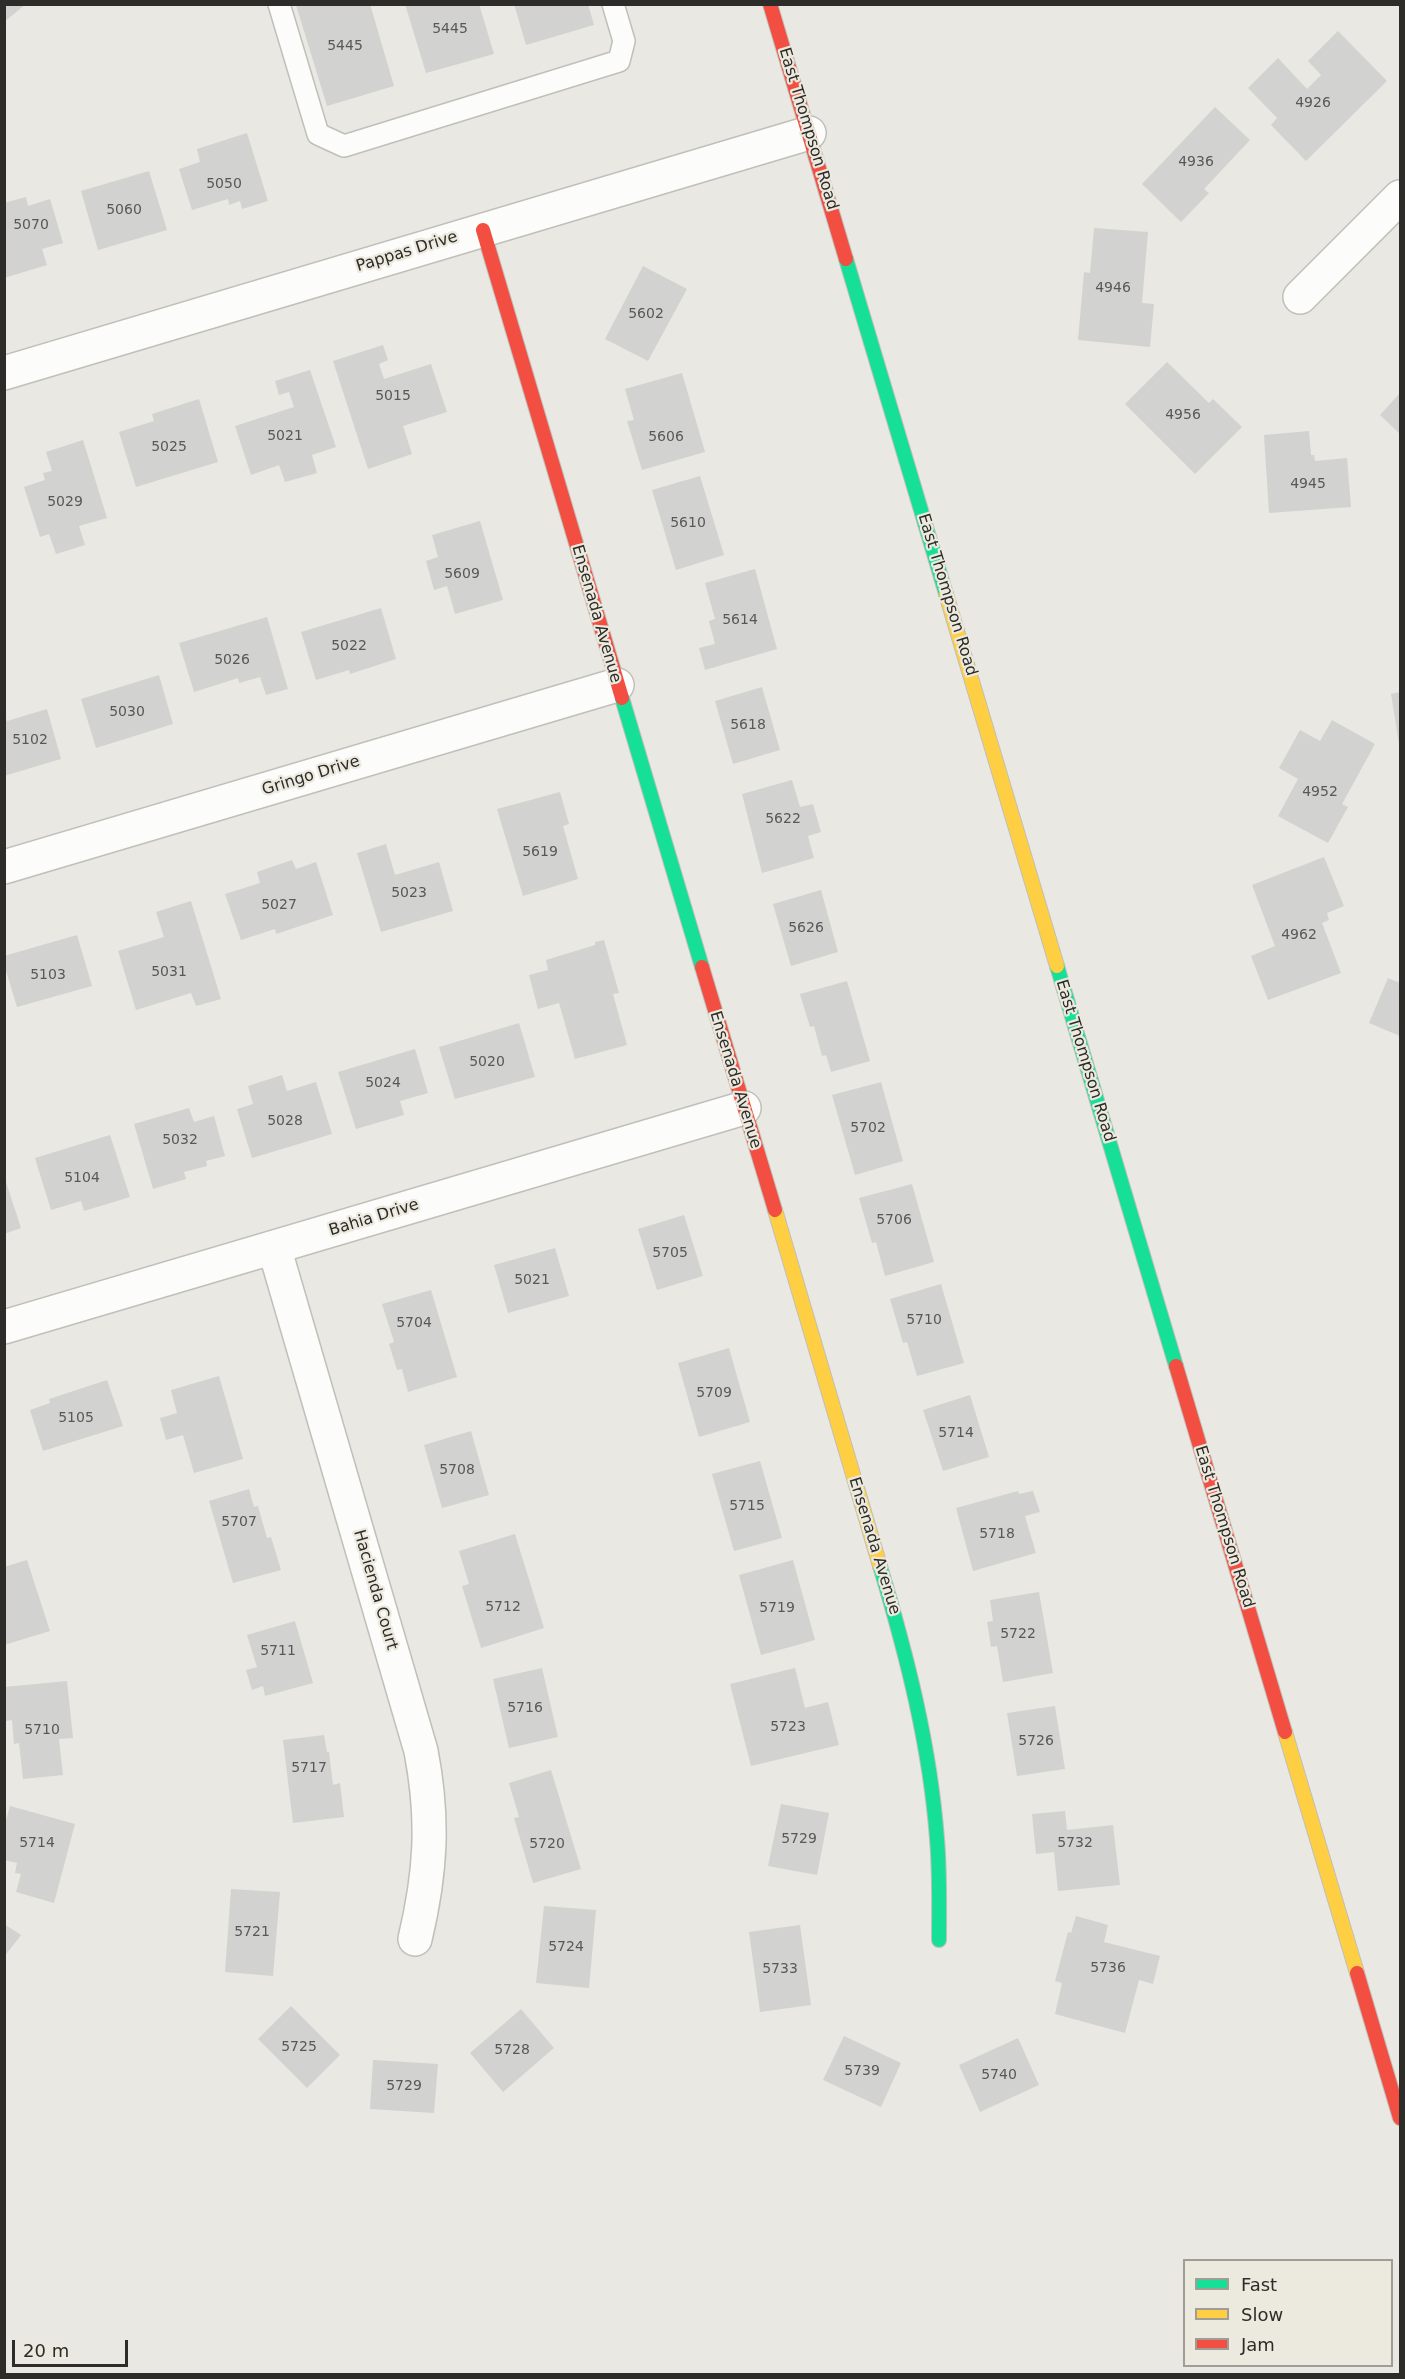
<!DOCTYPE html>
<style>
body{margin:0}
#map{position:relative;width:1405px;height:2379px;overflow:hidden;background:#e9e8e2;font-family:"DejaVu Sans",sans-serif}
canvas{display:block}
.frame{position:absolute;inset:0;border:6px solid #2d2c28;pointer-events:none}
.legend{position:absolute;left:1183px;top:2259px;width:210px;height:108px;box-sizing:border-box;background:#ece9df;border:2px solid #a09d96;margin:0;padding:8px 10px;list-style:none;font-size:18px;color:#2d2c28}
.legend li{display:flex;align-items:center;gap:12px;height:30px}
.legend b{width:30px;border:2px solid #a09d96}
.scale{position:absolute;left:12px;top:2340px;width:116px;height:27px;box-sizing:border-box;border:3px solid #2d2c28;border-top:0;padding-left:8px;font-size:18px;line-height:21px;white-space:nowrap;color:#2d2c28;-webkit-text-stroke:4px #ece9df;paint-order:stroke}
</style>
<div id="map">
<canvas width="1405" height="2379"></canvas>
<div class="frame"></div>
<ul class="legend">
<li><b style="height:8px;background:#16e098"></b>Fast</li>
<li><b style="height:8px;background:#ffcf43"></b>Slow</li>
<li><b style="height:8px;background:#f24e42"></b>Jam</li>
</ul>
<div class="scale">20 m</div>
</div>
<script>
const c = document.querySelector('canvas').getContext('2d');
c.lineJoin = 'round';
function paint(path, color) { c.fillStyle = color; c.fill(path, 'evenodd'); }
function stroke(path, color, width, dash) { c.strokeStyle = color; c.lineWidth = width; c.lineCap = dash ? 'butt' : 'round'; c.setLineDash(dash || []); c.stroke(path); }
function drawText(font, color, halo, rows, align = 'center') {
  c.font = font + ' "DejaVu Sans",sans-serif'; c.lineWidth = 4.5; c.setLineDash([]); c.textBaseline = 'middle'; c.strokeStyle = halo; c.fillStyle = color; for (const [text, x, y, turn = 0] of rows) {
    c.save(); c.translate(x, y); c.rotate((+turn || 0) * Math.PI / 180); c.textAlign = isNaN(turn) ? turn : align; if (halo) c.strokeText(text, 0, 0); c.fillText(text, 0, 0); c.restore();
  }
}
const building = new Path2D(`
 M4 4H26L4 22Z
 M299 4H370L394 86 327 106 296 5Z
 M405 4H479L494 54 426 73Z
 M514 4H588L594 25 526 45Z
 M1338 31 1387 81 1306 161 1271 125 1277 118 1248 88 1278 58 1307 89 1321 75 1308 61Z
 M1215 107 1250 140 1204 189 1209 193 1181 222 1142 184Z
 M247 133 268 201 242 209 240 201 229 205 228 199 192 210 179 169 200 162 197 149Z
 M149 171 167 230 98 250 81 191Z
 M26 197 28 206 50 199 63 243 42 249 47 265 4 278V203Z
 M1094 228 1148 232 1142 303 1154 304 1150 347 1078 340 1084 272 1090 273Z
 M643 266 687 289 648 361 605 339Z
 M383 345 388 360 379 364 384 379 431 364 447 412 403 426 412 454 368 469 333 361Z
 M1167 362 1209 403 1213 399 1242 427 1195 474 1125 404Z
 M310 370 336 447 312 455 317 473 285 482 279 465 251 475 235 426 294 407 289 392 279 395 275 381Z
 M682 373 705 452 642 470 627 421 634 420 625 389Z
 M1400 393V434L1380 415Z
 M199 399 218 462 136 487 119 432 154 421 152 414Z
 M1309 431 1311 455H1314L1315 461 1347 458 1351 507 1269 513 1264 435Z
 M83 440 107 518 79 526 85 545 56 554 49 534 40 537 24 487 45 480 43 473 52 471 46 452Z
 M700 476 724 555 676 570 652 490Z
 M480 521 503 600 455 614 447 586 434 590 426 561 438 557 432 535Z
 M755 569 777 649 705 670 699 648 715 644 709 621 715 619 705 583Z
 M381 608 396 659 350 674 349 670 316 680 301 632Z
 M267 617 288 689 266 695 260 677 239 683 238 678 194 692 179 643Z
 M159 675 173 724 96 748 81 699Z
 M762 687 780 750 733 764 715 701Z
 M1400 692V744H1399L1391 694Z
 M47 709 61 759 4 776V713L7 721Z
 M1332 720 1375 744 1342 804 1348 807 1328 843 1278 816 1298 779 1279 768 1300 730 1320 741Z
 M792 780 800 807 813 804 821 832 808 836 814 858 762 873 742 794Z
 M560 792 569 824 563 826 578 879 523 896 497 809Z
 M386 844 395 875 439 862 453 911 381 932 357 853Z
 M1324 857 1344 906 1327 913 1329 920 1322 923 1341 973 1268 1000 1251 956 1275 946 1252 885Z
 M292 860 296 869 316 862 333 915 276 934 275 929 241 940 225 894 260 883 257 872Z
 M821 890 838 952 791 966 773 904Z
 M191 901 221 999 196 1006 191 993 136 1010 118 951 164 937 156 912Z
 M77 935 92 986 17 1007 4 964V956Z
 M604 940 619 993 613 994 627 1045 575 1059 559 1003 538 1009 529 975 548 970 546 960 595 945V942Z
 M1388 978 1400 983V1036L1369 1023Z
 M847 981 870 1061 831 1072 826 1055 822 1056 814 1026 810 1027 800 994Z
 M519 1023 535 1077 455 1099 439 1047Z
 M415 1049 428 1093 400 1101 404 1115 356 1129 338 1072Z
 M282 1075 287 1091 316 1082 332 1134 252 1158 237 1109 253 1104 248 1086Z
 M881 1082 903 1161 855 1175 832 1095Z
 M189 1108 194 1122 214 1116 225 1156 206 1161 207 1166 184 1172 186 1179 153 1189 134 1124Z
 M110 1135 130 1197 84 1211 81 1201 51 1210 35 1158Z
 M6 1182 21 1228 4 1234V1183Z
 M912 1184 934 1262 885 1276 876 1242 872 1243 859 1198Z
 M684 1215 703 1276 657 1290 638 1229Z
 M555 1248 569 1296 508 1313 494 1265Z
 M941 1284 964 1363 917 1376 907 1342 903 1343 890 1299Z
 M431 1290 457 1377 408 1392 402 1369 397 1370 389 1344 394 1342 382 1304Z
 M729 1348 750 1422 699 1437 678 1363Z
 M219 1376 243 1459 194 1473 183 1435 166 1440 160 1418 177 1413 171 1390Z
 M107 1380 123 1426 43 1451 30 1410 50 1403 49 1399Z
 M970 1395 989 1457 943 1471 923 1410Z
 M471 1431 489 1495 442 1508 424 1445Z
 M760 1461 782 1538 734 1551 712 1474Z
 M249 1489 254 1507 258 1506 267 1538 271 1537 281 1570 233 1583 209 1501Z
 M1018 1491 1019 1494 1033 1491 1040 1512 1025 1516 1036 1553 973 1571 956 1508Z
 M515 1534 544 1628 481 1648 462 1586 469 1584 459 1551Z
 M27 1560 50 1631 4 1645V1567Z
 M793 1560 815 1640 761 1655 739 1575Z
 M1039 1592 1053 1673 1003 1682 997 1646 991 1647 987 1622 993 1621 990 1600Z
 M295 1621 313 1683 265 1696 263 1686 252 1690 246 1670 257 1667 247 1635Z
 M542 1668 558 1737 509 1748 493 1679Z
 M795 1668 805 1708 828 1702 839 1745 751 1766 730 1684Z
 M67 1681 73 1738 59 1739 63 1775 23 1779 19 1743 14 1744 12 1720 6 1721 4 1687Z
 M1055 1706 1065 1769 1017 1776 1007 1713Z
 M324 1735 327 1752H329L333 1785 340 1783 344 1817 293 1823 283 1740Z
 M551 1770 581 1869 533 1883 514 1818 519 1817 509 1783Z
 M781 1804 829 1813 817 1875 768 1866Z
 M10 1806 75 1824 54 1903 16 1892 21 1874 15 1873 17 1863 4 1860V1827Z
 M1065 1811 1067 1830 1113 1825 1120 1885 1058 1891 1054 1852 1036 1854 1032 1814Z
 M231 1889 280 1892 273 1976 225 1972Z
 M544 1906 596 1910 589 1988 536 1983Z
 M1076 1916 1108 1925 1104 1942 1160 1956 1153 1984 1139 1980 1125 2033 1055 2014 1062 1983 1055 1981 1068 1932 1071 1933Z
 M4 1924 21 1935 4 1957Z
 M800 1925 811 2005 760 2012 749 1932Z
 M291 2006 340 2055 307 2088 258 2039Z
 M521 2009 554 2048 503 2092 470 2053Z
 M844 2036 901 2063 881 2107 823 2080Z
 M1018 2038 1039 2085 980 2112 959 2065Z
 M373 2060 438 2064 434 2113 370 2109Z`);
const lane = new Path2D(`
 M279 4 318 134 344 146 619 61 624 41 613 4`);
const street = new Path2D(`
 M1300 297 1400 197
 M4 373 809 133
 M4 867 617 685
 M274 1247 421 1751C434 1819 431 1872 415 1939
 M4 1327 744 1108`);
const fast = new Path2D(`
 M846 259 946 594
 M622 698 702 967
 M1057 966 1176 1366
 M880 1566C907 1656 930 1746 937 1839 940 1873 939 1906 939 1940`);
const slow = new Path2D(`
 M946 594 1057 966
 M775 1210 880 1566
 M1285 1732 1357 1973`);
const jam = new Path2D(`
 M770 4 846 259
 M483 230 622 698
 M702 967 775 1210
 M1176 1366 1285 1732
 M1357 1973 1400 2118`);
const numberNames = [
 ["5445",450,29],
 ["5445",345,46],
 ["4926",1313,103],
 ["4936",1196,162],
 ["5050",224,184],
 ["5060",124,210],
 ["5070",31,225],
 ["4946",1113,288],
 ["5602",646,314],
 ["5015",393,396],
 ["4956",1183,415],
 ["5021",285,436],
 ["5606",666,437],
 ["5025",169,447],
 ["4945",1308,484],
 ["5029",65,502],
 ["5610",688,523],
 ["5609",462,574],
 ["5614",740,620],
 ["5022",349,646],
 ["5026",232,660],
 ["5030",127,712],
 ["5618",748,725],
 ["5102",30,740],
 ["4952",1320,792],
 ["5622",783,819],
 ["5619",540,852],
 ["5023",409,893],
 ["5027",279,905],
 ["5626",806,928],
 ["4962",1299,935],
 ["5031",169,972],
 ["5103",48,975],
 ["5020",487,1062],
 ["5024",383,1083],
 ["5028",285,1121],
 ["5702",868,1128],
 ["5032",180,1140],
 ["5104",82,1178],
 ["5706",894,1220],
 ["5705",670,1253],
 ["5021",532,1280],
 ["5710",924,1320],
 ["5704",414,1323],
 ["5709",714,1393],
 ["5105",76,1418],
 ["5714",956,1433],
 ["5708",457,1470],
 ["5715",747,1506],
 ["5707",239,1522],
 ["5718",997,1534],
 ["5712",503,1607],
 ["5719",777,1608],
 ["5722",1018,1634],
 ["5711",278,1651],
 ["5716",525,1708],
 ["5723",788,1727],
 ["5710",42,1730],
 ["5726",1036,1741],
 ["5717",309,1768],
 ["5729",799,1839],
 ["5714",37,1843],
 ["5732",1075,1843],
 ["5720",547,1844],
 ["5721",252,1932],
 ["5724",566,1947],
 ["5736",1108,1968],
 ["5733",780,1969],
 ["5725",299,2047],
 ["5728",512,2050],
 ["5739",862,2071],
 ["5740",999,2075],
 ["5729",404,2086]
];
const streetNames = [
 ["East Thompson Road",808,129,73],
 ["Pappas Drive",407,252,-17],
 ["East Thompson Road",947,595,73],
 ["Ensenada Avenue",596,614,74],
 ["Gringo Drive",311,776,-17],
 ["East Thompson Road",1085,1061,73],
 ["Ensenada Avenue",735,1080,73],
 ["Bahia Drive",374,1218,-17],
 ["East Thompson Road",1224,1527,73],
 ["Ensenada Avenue",874,1546,73],
 ["Hacienda Court",375,1590,74]
];
paint(building, '#d2d2d1');
stroke(lane, '#c0bfba', 24);
stroke(street, '#c0bfba', 36);
stroke(fast, '#c0bfba', 16);
stroke(slow, '#c0bfba', 16);
stroke(jam, '#c0bfba', 16);
stroke(lane, '#fcfcfb', 21);
stroke(street, '#fcfcfb', 33);
stroke(fast, '#16e098', 14);
stroke(slow, '#ffcf43', 14);
stroke(jam, '#f24e42', 14);
drawText('14px', '#595855', null, numberNames);
drawText('16px', '#2d2c28', '#ece9df', streetNames);
</script>
